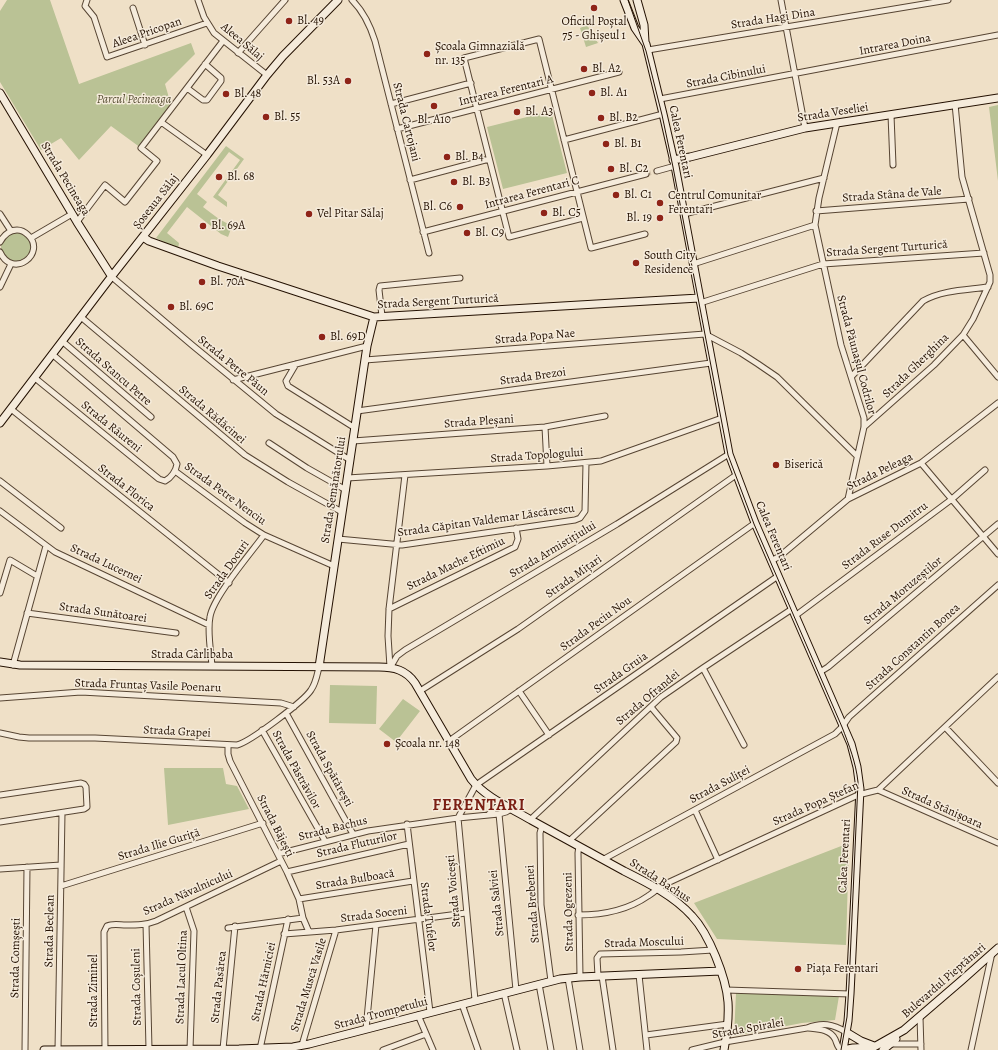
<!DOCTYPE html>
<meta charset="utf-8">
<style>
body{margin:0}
canvas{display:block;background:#efe0c7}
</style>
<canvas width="998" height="1050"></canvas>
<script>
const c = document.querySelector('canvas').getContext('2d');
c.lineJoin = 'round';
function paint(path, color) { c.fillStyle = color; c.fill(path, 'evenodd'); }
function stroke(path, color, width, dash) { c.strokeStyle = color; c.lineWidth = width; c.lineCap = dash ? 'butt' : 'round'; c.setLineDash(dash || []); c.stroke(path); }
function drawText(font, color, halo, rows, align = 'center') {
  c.font = font + ' Alegreya,serif'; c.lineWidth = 3; c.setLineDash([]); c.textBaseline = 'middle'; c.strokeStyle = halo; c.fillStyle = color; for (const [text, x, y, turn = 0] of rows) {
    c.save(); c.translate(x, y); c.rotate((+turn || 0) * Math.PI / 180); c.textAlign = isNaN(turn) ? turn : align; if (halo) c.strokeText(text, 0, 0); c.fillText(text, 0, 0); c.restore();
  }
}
const green = new Path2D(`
 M7 0H50L79 84 191 43 195 54 165 84 172 108 141 148 111 126 79 160 61 138 41 150 0 82V11Z
 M587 25 598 43 586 47 580 28Z
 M998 105V181L989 107Z
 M551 111 567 173 503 189 487 127Z
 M226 146 244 159 218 195 227 202V207L213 197 240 160 229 152 197 194 207 202 203 207 219 219 232 226 228 237 221 234 187 207 167 233 179 243 178 249 156 238Z
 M1 247a15 15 0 1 1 30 0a15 15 0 1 1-30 0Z
 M330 685 377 686 376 724 329 723Z
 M403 699 420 711 396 742 379 729Z
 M164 768H223L226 784 237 786 249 809 168 825Z
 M849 843 846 945 717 939 694 903Z
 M736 993 839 996 835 1020 802 1023 734 1036Z`);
const streetTunnel = new Path2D(`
 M646 174 657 171`);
const street = new Path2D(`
 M87 0 85 6 94 17 107 57 207 23
 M198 0 204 17 214 33 267 75
 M352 0C364 12 370 25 375 41L429 253
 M781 0 805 128
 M133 8 145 45
 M648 50 948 0
 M238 53 285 0
 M187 88 203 100H207L221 81V78L205 64
 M660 99 998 35
 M391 104 471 83
 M891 115 893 165
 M161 122 207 155
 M837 123 819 198 815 225 841 345 864 418V427L848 499
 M397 129 619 72
 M564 140 663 114
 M657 171 675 166
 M410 180 489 159
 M816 211 969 199
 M0 214 11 231
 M684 214 824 178
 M583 218 509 237 464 58 539 39 591 248 645 234
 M77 222 105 185 125 202 157 161 141 148 223 41
 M423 232 646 174
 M31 238 72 214
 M0 242C4 235 9 230 17 230 21 230 25 232 28 235 47 253 13 280 0 252
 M693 264 815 225
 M112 277 192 345 276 414 350 460
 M0 287 11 264
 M700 303 823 264 984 253
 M382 316 379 290 380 286 460 278
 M81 317 245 455 288 482 342 512
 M963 335 998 377
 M62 341 151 417
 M365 360 705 334 741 353 758 364 777 377 857 456
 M296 364 286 381 288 386 355 428
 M852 376 923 301C942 290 967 290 988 287
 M35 378 159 479 165 481C171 478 176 471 177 464L173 457 52 354
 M233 380 367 346
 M11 409 229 583
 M357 411 711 363
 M545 427 547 466
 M864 427 934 365 963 335 973 319 990 282V275L962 177 955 104
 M353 441 545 427 605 416
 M269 443 307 468 346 490
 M921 463 998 554
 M175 471 245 523 264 535 334 566
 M347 478 547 466 601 461 722 418
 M0 481 61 528
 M0 511 55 552 209 625
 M338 539 402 545 575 520 580 518 585 511 586 463
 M771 561 780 556 848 499 921 463 998 403
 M0 593 10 560 37 576
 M389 609 515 547 518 539 516 528
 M27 613 176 633
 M795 616 952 499 985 470
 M13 665 46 546
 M212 666C211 652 207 631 210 617 213 597 251 553 264 535
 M390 667 388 636 389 609 405 475
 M390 668 397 656 405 650 617 524 729 454
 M703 668 744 745
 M820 672 828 667 998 524
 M420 691 518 629 736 475
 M519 691 549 735
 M0 698 81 692 281 703 294 707
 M286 713 353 834
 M945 727 998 783
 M262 730 325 841
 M0 733 19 737 29 738H95L237 745C250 742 304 701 311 690 316 683 317 675 319 667
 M449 741 755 523
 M228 745V754L230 761 287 872 299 899 303 918 309 932
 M878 790 998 843
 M0 795 81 783 84 784 86 787 87 807 84 809 0 822
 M695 810 718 860
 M489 814 501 803
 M499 814 516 990
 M531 819 661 697 703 668 792 609
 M407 824 430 1012
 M542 826 540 833 541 905 551 981
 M569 841 676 742 677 738 651 707
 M579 846 578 853 580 977
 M278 854 368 831 458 818 499 814 506 812 511 809
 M604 859 835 734 842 727 849 717 998 585
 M0 869 61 865
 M287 872 409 844
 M61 886 263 823
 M299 899 413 881
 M186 907 194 931 190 1049
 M578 915C602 915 628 910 648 896 653 893 658 888 663 885L858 795 878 790 998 677
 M146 924 149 1049
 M228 928 303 918
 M284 934 336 930 466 913
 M639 975 647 1050
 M598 976 597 958 600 954 681 952 713 950
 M602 976 613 1050
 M568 978 580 1050
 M539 984 551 1050
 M726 990 850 994
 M504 993 517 1050
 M475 1000 458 818 476 785 778 576
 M462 1004 478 1050
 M418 1015 433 1050
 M920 1017 921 1050
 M808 1028C818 1029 830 1029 835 1039 837 1043 837 1047 841 1050
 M366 1029 376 925
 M646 1035 728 1024
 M891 1044H921
 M302 1045 336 930
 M223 1049 235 926
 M260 1049 288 919
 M25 1050 27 867
 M58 1050 62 813
 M105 1050 104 932 107 926C113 923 120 925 126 925 137 925 146 925 156 921L281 861
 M383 1050 426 1034
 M692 1050 725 1042 807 1028C822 1022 833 1024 846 1032
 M971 1050 992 953`);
const secondary = new Path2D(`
 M624 0 635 28 646 44 663 114 675 166 729 454 755 523 851 744 857 767 860 789 850 994 848 1021 843 1050
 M637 0 644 25 645 42
 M0 93 77 222 112 277
 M673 160 690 157 805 128 998 98
 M143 237 149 241 218 266 374 317 699 298
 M0 423 108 281 207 155 267 75 283 56 338 0
 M0 662 20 665 379 667C394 667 406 670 415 683L471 779C486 798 511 808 531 820 562 837 593 854 624 871 648 883 674 896 692 916 709 934 726 977 728 1002 729 1018 727 1034 724 1050
 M319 667 367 346 374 317
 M846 1032 861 1041 874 1046
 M44 1050 239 1049 293 1047 309 1044 560 979 580 977 721 971
 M843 1050 853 1048 874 1047 904 1030 961 981 998 948
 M883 1050 896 1039`);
const tram = new Path2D(`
 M628 0 646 51 662 115 673 167 728 455 754 524 842 727C849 745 856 763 858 782L849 984 847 1017 841 1050`);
const markers = [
 [594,8,4,"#8f2418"],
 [289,21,4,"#8f2418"],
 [427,54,4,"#8f2418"],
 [584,69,4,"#8f2418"],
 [348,81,4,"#8f2418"],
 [592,93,4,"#8f2418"],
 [226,94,4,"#8f2418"],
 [434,106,4,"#8f2418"],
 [517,112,4,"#8f2418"],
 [266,117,4,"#8f2418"],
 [601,118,4,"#8f2418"],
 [606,144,4,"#8f2418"],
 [447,157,4,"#8f2418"],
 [611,169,4,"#8f2418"],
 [219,177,4,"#8f2418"],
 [454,182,4,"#8f2418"],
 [616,195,4,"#8f2418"],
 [660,203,4,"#8f2418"],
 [460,207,4,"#8f2418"],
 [544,213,4,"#8f2418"],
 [309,214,4,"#8f2418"],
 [660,218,4,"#8f2418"],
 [203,226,4,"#8f2418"],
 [467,233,4,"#8f2418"],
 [636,263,4,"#8f2418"],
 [202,282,4,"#8f2418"],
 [171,307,4,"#8f2418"],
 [322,337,4,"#8f2418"],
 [776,465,4,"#8f2418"],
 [387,744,4,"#8f2418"],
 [798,969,4,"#8f2418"]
];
const streetNames = [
 ["Strada Hagi Dina",773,19,-9],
 ["Aleea Pricopan",147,33,-19],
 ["Aleea Sălaj",242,42,40],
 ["Intrarea Doina",895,45,-11],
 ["Strada Cibinului",726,77,-11],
 ["Intrarea Ferentari A",506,91,-14],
 ["Strada Veseliei",833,113,-9],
 ["Strada Cartojani",406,122,76],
 ["Calea Ferentari",680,142,78],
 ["Strada Pecineaga",65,179,59],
 ["Intrarea Ferentari C",532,193,-15],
 ["Strada Stâna de Vale",892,195,-4],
 ["Șoseaua Sălaj",156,202,-52],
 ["Strada Sergent Turturică",887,249,-4],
 ["Strada Sergent Turturică",438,302,-3],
 ["Strada Popa Nae",535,337,-5],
 ["Strada Păunașul Codrilor",856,355,75],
 ["Strada Petre Păun",233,366,39],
 ["Strada Gherghina",916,366,-44],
 ["Strada Stancu Petre",113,372,41],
 ["Strada Brezoi",533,377,-8],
 ["Strada Rădăcinei",212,415,40],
 ["Strada Pleșani",479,422,-4],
 ["Strada Râureni",111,427,39],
 ["Strada Topologului",537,456,-4],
 ["Strada Peleaga",880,472,-26],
 ["Strada Florica",126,488,38],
 ["Strada Semănătorului",334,490,-81],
 ["Strada Petre Nenciu",225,494,36],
 ["Strada Căpitan Valdemar Lăscărescu",486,521,-8],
 ["Calea Ferentari",773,536,67],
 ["Strada Ruse Dumitru",885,536,-37],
 ["Strada Armistițiului",553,550,-31],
 ["Strada Lucernei",106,564,25],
 ["Strada Mache Eftimiu",456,564,-26],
 ["Strada Docuri",227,570,-55],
 ["Strada Mițari",574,577,-35],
 ["Strada Moruzeștilor",903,591,-40],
 ["Strada Sunătoarei",103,613,8],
 ["Strada Peciu Nou",596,624,-36],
 ["Strada Constantin Bonea",913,647,-42],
 ["Strada Cârlibaba",192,655],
 ["Strada Gruia",621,673,-35],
 ["Strada Fruntaș Vasile Poenaru",148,686,2],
 ["Strada Ofrandei",648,698,-40],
 ["Strada Grapei",177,732,3],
 ["Strada Spătărești",329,769,61],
 ["Strada Păstrăvilor",296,770,61],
 ["Strada Suliței",720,785,-28],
 ["Strada Popa Ștefan",816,804,-24],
 ["Strada Stânișoara",942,808,24],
 ["Strada Băjești",275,826,63],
 ["Strada Bachus",333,829,-14],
 ["Strada Ilie Guriță",159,845,-17],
 ["Strada Fluturilor",357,845,-13],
 ["Calea Ferentari",845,856,-87],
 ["Strada Bulboacă",355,880,-9],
 ["Strada Bachus",660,881,33],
 ["Strada Voicești",454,891,-95],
 ["Strada Năvalnicului",188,893,-24],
 ["Strada Salviei",497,903,-96],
 ["Strada Brebenei",533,904,-94],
 ["Strada Ogrezeni",569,912,-91],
 ["Strada Soceni",374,915,-7],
 ["Strada Tufelor",428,917,83],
 ["Strada Beclean",50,931,-89],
 ["Strada Moscului",644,943,-2],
 ["Strada Comșești",16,958,-89],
 ["Strada Lacul Oltina",182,977,-88],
 ["Bulevardul Pieptănari",944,981,-41],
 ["Strada Hărniciei",264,982,-78],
 ["Strada Muscă Vasile",309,985,-73],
 ["Strada Coșuleni",137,987,-91],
 ["Strada Pasărea",219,987,-84],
 ["Strada Ziminel",94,991,-90],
 ["Strada Trompetului",381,1014,-15],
 ["Strada Spiralei",748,1029,-10]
];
const poiNames = [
 ["Bl. 49",297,21],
 ["Oficiul Poștal",594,22,"center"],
 ["75 - Ghișeul 1",594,36,"center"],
 ["Școala Gimnazială",435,47],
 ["nr. 135",435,61],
 ["Bl. A2",592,69],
 ["Bl. 53A",340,81,"right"],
 ["Bl. A1",600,93],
 ["Bl. 48",234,94],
 ["Bl. A3",525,112],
 ["Bl. 55",274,117],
 ["Bl. B2",609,118],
 ["Bl. A10",434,120,"center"],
 ["Bl. B1",614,144],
 ["Bl. B4",455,157],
 ["Bl. C2",619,169],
 ["Bl. 68",227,177],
 ["Bl. B3",462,182],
 ["Bl. C1",624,195],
 ["Centrul Comunitar",668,196],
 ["Ferentari",668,210],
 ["Bl. C6",452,207,"right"],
 ["Bl. C5",552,213],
 ["Vel Pitar Sălaj",317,214],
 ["Bl. 19",652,218,"right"],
 ["Bl. 69A",211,226],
 ["Bl. C9",475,233],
 ["South City",644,256],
 ["Residence",644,270],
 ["Bl. 70A",210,282],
 ["Bl. 69C",179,307],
 ["Bl. 69D",330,337],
 ["Biserică",784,465],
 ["Școala nr. 148",395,744],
 ["Piața Ferentari",806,969]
];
const parkNames = [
 ["Parcul Pecineaga",134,100]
];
const districtNames = [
 ["FERENTARI",479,806]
];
paint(green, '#bac295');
stroke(streetTunnel, '#d1c1a9', 5, [5, 2.5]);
stroke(street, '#574533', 7);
stroke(secondary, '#241102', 9);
stroke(street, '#f5ebdb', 5);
stroke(secondary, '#f5ebdb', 7);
stroke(tram, '#241102', 1);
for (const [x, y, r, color] of markers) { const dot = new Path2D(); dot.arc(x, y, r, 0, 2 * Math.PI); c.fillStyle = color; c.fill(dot); stroke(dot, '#f5ebdb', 1.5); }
drawText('12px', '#241102', '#f5ebdb', streetNames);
drawText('12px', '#241102', '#f5ebdb', poiNames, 'left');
drawText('italic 12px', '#584f35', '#f5ebdb', parkNames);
c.letterSpacing = '1px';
drawText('bold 16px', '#7a1f14', '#f5ebdb', districtNames);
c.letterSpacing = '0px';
</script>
